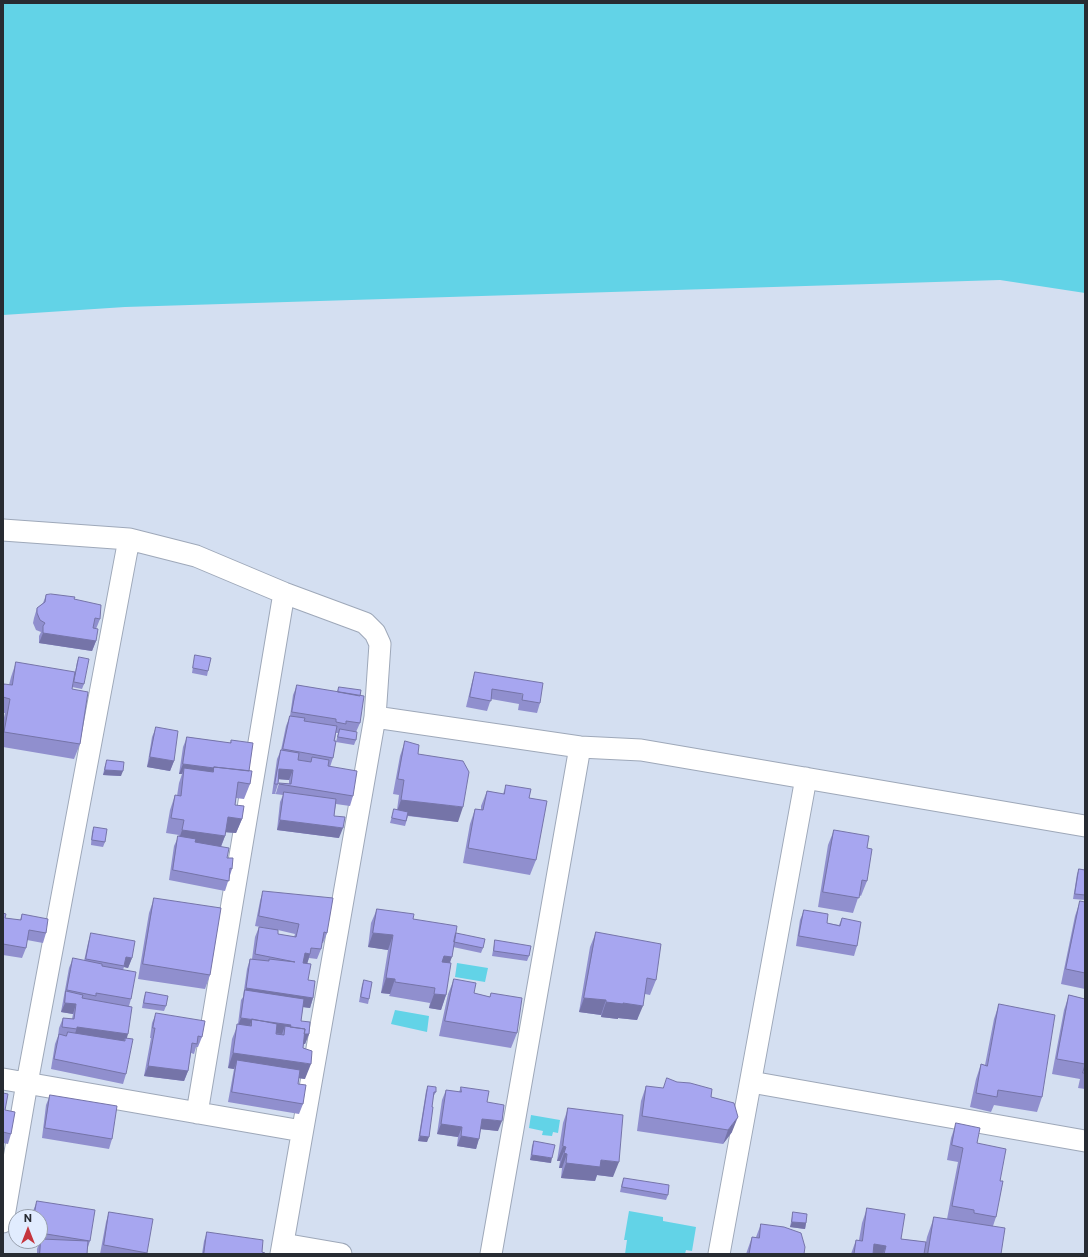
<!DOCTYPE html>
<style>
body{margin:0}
#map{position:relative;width:1088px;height:1257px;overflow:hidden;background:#d4dff1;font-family:Commissioner,sans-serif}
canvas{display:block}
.frame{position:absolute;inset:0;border:4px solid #272b32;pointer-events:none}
.north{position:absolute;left:8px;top:1209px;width:40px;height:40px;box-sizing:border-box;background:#e1ecfe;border:1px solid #979fac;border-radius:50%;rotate:0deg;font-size:11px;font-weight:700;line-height:16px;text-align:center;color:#272b32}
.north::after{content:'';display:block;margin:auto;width:14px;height:18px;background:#c5353d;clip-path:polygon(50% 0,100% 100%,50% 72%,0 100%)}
</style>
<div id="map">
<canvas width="1088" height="1257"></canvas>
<div class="frame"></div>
<div class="north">N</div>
</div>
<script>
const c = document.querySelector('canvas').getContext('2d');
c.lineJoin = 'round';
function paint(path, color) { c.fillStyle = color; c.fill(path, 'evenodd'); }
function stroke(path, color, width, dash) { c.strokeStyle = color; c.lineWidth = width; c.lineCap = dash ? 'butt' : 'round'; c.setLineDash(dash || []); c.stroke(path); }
const water = new Path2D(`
 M3 3H1085V293L1000 280 125 307 3 315Z
 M457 963 488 968 485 982 455 977Z
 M395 1010 429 1016 427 1032 391 1024Z
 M531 1115 560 1120 558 1133 553 1132 552 1136 542 1135 543 1131 529 1128Z
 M629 1211 663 1217V1221L696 1227 692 1251 686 1250 685 1254H625L627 1240H624Z`);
const minor = new Path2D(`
 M3 530 129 539 196 556 284 593 365 623 375 633 380 644 375 717 281 1254
 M375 717 580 747 641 750 1085 826
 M3 1079 302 1131
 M751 1082 1085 1141
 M197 1113 284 593
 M3 1222 27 1083 129 539
 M283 1244 341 1254
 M491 1254 580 747
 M719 1254 806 778`);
const wall = new Path2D(`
 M46 595 74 599 100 619 96 629V641L92 651 39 643V636L41 632 36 630 33 623 34 618 37 608 43 603Z
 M195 655 208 671 207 676 192 673 194 660Z
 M79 657 84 684 82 689 72 687V689L80 744 74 759 3 747V722L5 713H3V686L9 685 11 677 16 662 73 684 77 662Z
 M475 672 540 703 537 713 518 710 519 704 491 699 487 711 466 707 472 682Z
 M297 685 337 692 339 687 360 696V723L356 732V740L354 745 336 742 338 733H336L333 758 330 767 353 796 350 806 336 804 334 816 339 838 277 830 280 802 283 795 275 794 276 793 279 783 289 784V780L279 779 278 784 275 794H272L277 759 281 750 286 726 290 716 293 695Z
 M156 727 174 761 170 771 147 767 152 737Z
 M187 737 230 743 231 740 249 771 250 784 244 799 236 798 235 805 242 819 236 833 225 832V836L221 847 227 858 232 869 225 891 169 880 174 846 179 835 166 833 170 810 175 795 177 796 179 783 182 774H179L183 747Z
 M405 741 418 754 458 822 408 816 405 826 390 823 394 809 397 810 399 795 393 794 400 756Z
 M107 760 121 776 103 775 105 765Z
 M506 785 529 798 536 860 530 875 463 863 470 824 475 809 481 810V806L487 791 503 794Z
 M94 827 105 842 103 847 91 845 92 832Z
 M834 830 867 848V881L861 896 859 895 853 913 818 907 828 845Z
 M1079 869 1085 870V900L1073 899 1077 874Z
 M263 891 327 933 323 943H322L321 949 317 959 309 958 307 964 308 980 313 998 310 1008 303 1007 301 1021 309 1034 305 1044H303V1048L305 1079 299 1078 298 1084 303 1104 299 1114 228 1102 234 1069 228 1068 232 1039 238 1024 241 1000 243 997 247 969 250 959H252L255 937 259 927 270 929 255 926 260 901ZM278 930 295 934 294 937 278 934Z
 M154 898 210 975 205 989 138 979 149 913Z
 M1080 901 1085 902V989L1061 984 1075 916Z
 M377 909 413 919 455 934 483 948 481 953 453 947 450 963 446 995 441 1010 429 1008 430 1003 389 996 390 994 381 993 388 950 368 947 371 923Z
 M804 910 827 923 839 925 842 918 857 946 854 956 796 946 800 920Z
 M3 913 5 918 20 920 22 914 46 933 43 943 27 940 26 948 22 958 3 955Z
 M596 932 656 980 650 995 645 994 637 1020 618 1018V1019L601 1017V1015L579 1012 590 947Z
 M91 933 132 958 128 968 124 967 123 970 131 999 129 1006 127 1038 126 1074 123 1084 51 1069 55 1044 58 1036 59 1028 63 1018 72 1019 73 1014 61 1012 69 968 73 958 84 961 88 943Z
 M495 940 529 956 527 961 492 956 494 945Z
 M454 979 474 993 490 997 491 993 517 1033 511 1048 439 1036 448 994Z
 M364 980 369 999 368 1004 359 1002 362 985Z
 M146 992 166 1006 164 1011 142 1008 144 997Z
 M1069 995 1085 999V1089L1078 1088 1080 1079 1052 1074 1064 1010Z
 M999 1004 1042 1097 1037 1112 994 1105 991 1112 970 1107 976 1079 981 1064 985 1065 994 1019Z
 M156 1013 202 1037 198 1047H196L194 1054 191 1053 188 1071 184 1081 144 1076 151 1038H150L152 1023Z
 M428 1086 436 1092 433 1097 427 1142 418 1141 426 1091Z
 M646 1086 732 1132 723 1144 637 1131 641 1101Z
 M461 1087 487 1102 498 1131 481 1129 476 1149 457 1146 458 1137 437 1134 442 1100 446 1090 459 1092Z
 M3 1093 5 1110 11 1134 8 1144 3 1143Z
 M50 1095 112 1139 109 1149 42 1138 46 1105Z
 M568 1108 613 1177 597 1175 595 1181 561 1178 562 1168H559L560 1161H557L563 1123Z
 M956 1123 977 1143 1000 1181 996 1217 993 1226 1001 1254H851L856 1240H859L862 1223 867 1208 901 1239 926 1242 927 1237 934 1217 947 1219 958 1162 947 1160 951 1138Z
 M534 1141 551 1163 530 1160 532 1146Z
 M624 1178 668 1195 666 1200 620 1192 622 1183Z
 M37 1201 90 1241 87 1250V1254H37V1249L39 1243 25 1241H40V1217H32L33 1211Z
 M109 1212 147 1253V1254H100L106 1222Z
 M793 1212 806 1223 805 1229 790 1227Z
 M761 1224 804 1254H746L752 1237H756Z
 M207 1232 262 1252 265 1254H202L204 1241Z`);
const shadedWall = new Path2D(`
 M43 633 96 641 92 651 39 643Z
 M150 757 174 761 170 771 147 767Z
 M183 764 214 768 210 778 184 768 182 774H179Z
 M279 769 293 770 289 780 276 779Z
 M105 770 123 771 121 776 103 775Z
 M401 800 463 807 458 822 396 814Z
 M228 817 242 819 236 833 223 832Z
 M280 820 343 828 339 838 277 830Z
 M182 830 225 836 219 851 177 845Z
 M373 933 393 935 388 950 368 947Z
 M305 953 310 954 307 964 301 963Z
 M444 956 452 957 446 972 438 971Z
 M126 957 132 958 128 968 124 967Z
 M386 978 395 979 390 994 381 993Z
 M246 988 313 998 310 1008 244 999Z
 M434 994 446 995 441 1010 429 1008Z
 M584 998 606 1000 601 1015 579 1012Z
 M606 1002 623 1003 643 1006 637 1020 618 1018V1019L601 1017Z
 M65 1003 76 1004 73 1014 61 1012Z
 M241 1018 252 1020 248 1030 237 1028Z
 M252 1020 291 1025 287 1035 285 1026 282 1034 249 1030Z
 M77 1027 128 1034 125 1044V1038L122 1044 74 1037Z
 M290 1031 309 1034 305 1044 286 1041Z
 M233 1053 311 1064 305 1079 235 1069 237 1060 234 1069 228 1068Z
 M148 1066 188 1071 184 1081 144 1076Z
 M738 1117 732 1132 723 1144 728 1130Z
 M482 1119 502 1121 498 1131 479 1129Z
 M441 1124 462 1127 458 1137 437 1134Z
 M420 1136 429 1137 427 1142 418 1141Z
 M461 1136 479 1139 476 1149 457 1146Z
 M563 1146 566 1147 560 1161H557Z
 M564 1153 567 1154 562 1168H559Z
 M532 1155 552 1158 551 1163 530 1160Z
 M601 1160 619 1162 613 1177 597 1175 595 1181 561 1178 566 1163Z
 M792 1222 806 1223 805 1229 790 1227Z
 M874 1244 886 1246 883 1254H871Z`);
const building = new Path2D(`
 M51 594 75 597 74 599 101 605 100 619 95 618 93 628 98 629 96 641 43 633V626L45 623 40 620 37 613V608L45 602 46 595Z
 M195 655 211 658 208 671 193 668Z
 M79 657 89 659 84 684 74 682Z
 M16 662 75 672 72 689 88 692 80 744 4 732 10 699 3 697V687L4 684 12 685Z
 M475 672 543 683 540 703 522 700 523 694 492 689 491 701 470 697Z
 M297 685 364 696 360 723 346 721V724L336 722V719L292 712Z
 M339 687 361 690 360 696 338 692Z
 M290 716 305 718 304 721 337 726 334 741H336L333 758 283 749Z
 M156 727 178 731 174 761 150 757Z
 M340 729 357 732 356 740 338 737Z
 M187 737 231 743V740L253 743 249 771 214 767V768L183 764Z
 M405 741 419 745 418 754 463 761 469 772 463 807 401 800 404 780 398 779Z
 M281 750 299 753 298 760 311 762 312 757 329 760 328 766 357 771 353 796 279 784V783L291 784 293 770 279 769 278 784H275Z
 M107 760 124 762 123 771 105 770Z
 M214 767 252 771 250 784 238 782 235 805 244 806 242 819 228 817 225 836 182 830 184 820 171 818 175 795 181 796 184 768 213 772Z
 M506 785 531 789 529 798 547 801 536 860 468 848 475 809 483 810 487 791 504 794Z
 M284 792 336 799 334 816 345 817 343 828 280 820Z
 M394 809 408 812 406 821 392 818Z
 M94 827 107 829 105 842 92 840Z
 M834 830 869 836 867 848 872 849 867 881 862 880 859 898 823 892Z
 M178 836 196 839 195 842 229 848 227 858H233L232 869 230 868 229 881 173 870Z
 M1079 869 1085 870V895L1075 894Z
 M263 891 333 898 327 933 324 932 321 949 311 948 310 954 305 953 303 963 311 964 308 980 315 981 313 998 246 988 250 959 269 961V959L295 962 255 954 259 927 278 930V934L296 937 299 924 259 916Z
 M154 898 221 908 210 975 143 964Z
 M1080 901 1085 902V973L1066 969Z
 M377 909 414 914 413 919 457 926 452 957 444 956 442 962 451 963 446 995 434 994 435 988 395 982V979L386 978 393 935 373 933Z
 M804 910 828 914 827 923 840 926 842 918 861 922 857 946 799 936Z
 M3 913 6 914 5 918 21 920 22 914 48 919 46 933 29 930 26 948 3 944Z
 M596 932 661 944 656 980 647 978 643 1006 623 1003V1004L606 1002V1000L584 998Z
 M91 933 135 941 132 958 126 957 124 966 86 959Z
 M456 933 485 939 483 948 454 942Z
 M495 940 531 946 529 956 494 951Z
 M73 958 102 964V966L136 972 131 999 96 993V996L67 990Z
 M454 979 476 983 474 993 490 997 491 993 522 998 517 1033 445 1021Z
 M364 980 372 982 369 999 361 997Z
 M245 990 304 999 301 1021 310 1022 309 1034H304L305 1029 290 1027 291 1025 241 1018Z
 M66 991 83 995 82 998 132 1007 128 1034 77 1027V1029L62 1027 63 1018 74 1019 76 1004 65 1003Z
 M146 992 168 996 166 1006 144 1003Z
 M1069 995 1085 999V1064L1057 1059Z
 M999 1004 1055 1015 1042 1097 998 1090 997 1097 976 1093 981 1064 987 1066Z
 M156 1013 205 1021 202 1037 198 1036 197 1044 192 1043 188 1071 148 1066 155 1028H153Z
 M252 1019 277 1024 276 1034 284 1035 285 1026 305 1029 303 1048 312 1051 311 1064 233 1053 237 1024 251 1026Z
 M68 1032 125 1041V1038L133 1039 126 1074 54 1059 59 1034 66 1036Z
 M237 1060 300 1070 298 1084 306 1085 303 1104 232 1092Z
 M1085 1065V1073H1083Z
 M667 1078 677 1082 690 1083 712 1089 711 1097 734 1103 738 1117 728 1130 642 1116 646 1086 663 1088Z
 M428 1086 436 1087V1092H434L432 1107H433L429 1137 420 1136Z
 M461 1087 489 1091 487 1102 504 1105 502 1121 482 1119 479 1139 461 1136 462 1127 441 1124 446 1090 461 1092Z
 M3 1093 8 1094 5 1110 15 1112 11 1134 3 1132Z
 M50 1095 117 1106 112 1139 45 1128Z
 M568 1108 623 1115 619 1162 601 1160 600 1167 566 1163 567 1154 564 1153 566 1147 563 1146Z
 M956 1123 980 1128 977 1143 1006 1149 1000 1181H1003L996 1217 974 1213V1210L952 1206 963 1148 952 1145Z
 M534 1141 555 1145 552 1158 532 1155Z
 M624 1178 669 1185 668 1195 622 1187Z
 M37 1201 95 1210 90 1241 40 1233V1217H34Z
 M867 1208 905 1214 901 1239 926 1242 924 1254H884L886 1246 874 1244 873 1254H854L856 1240 862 1241Z
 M109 1212 153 1219 147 1253 104 1245Z
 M793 1212 807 1214 806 1223 792 1222Z
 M934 1217 1005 1228 1001 1254H928Z
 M761 1224 784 1227 801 1233 805 1247 804 1254H749L752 1237 759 1238Z
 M207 1232 263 1240 262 1252 265 1253V1254H204Z
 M41 1239 88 1241 87 1254H40Z`);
paint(water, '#62d3e7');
stroke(minor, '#9ea8b9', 23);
stroke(minor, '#fff', 21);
paint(wall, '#908fce');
paint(shadedWall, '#7574a8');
paint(building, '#a7a6f0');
stroke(building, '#7574a8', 1);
</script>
